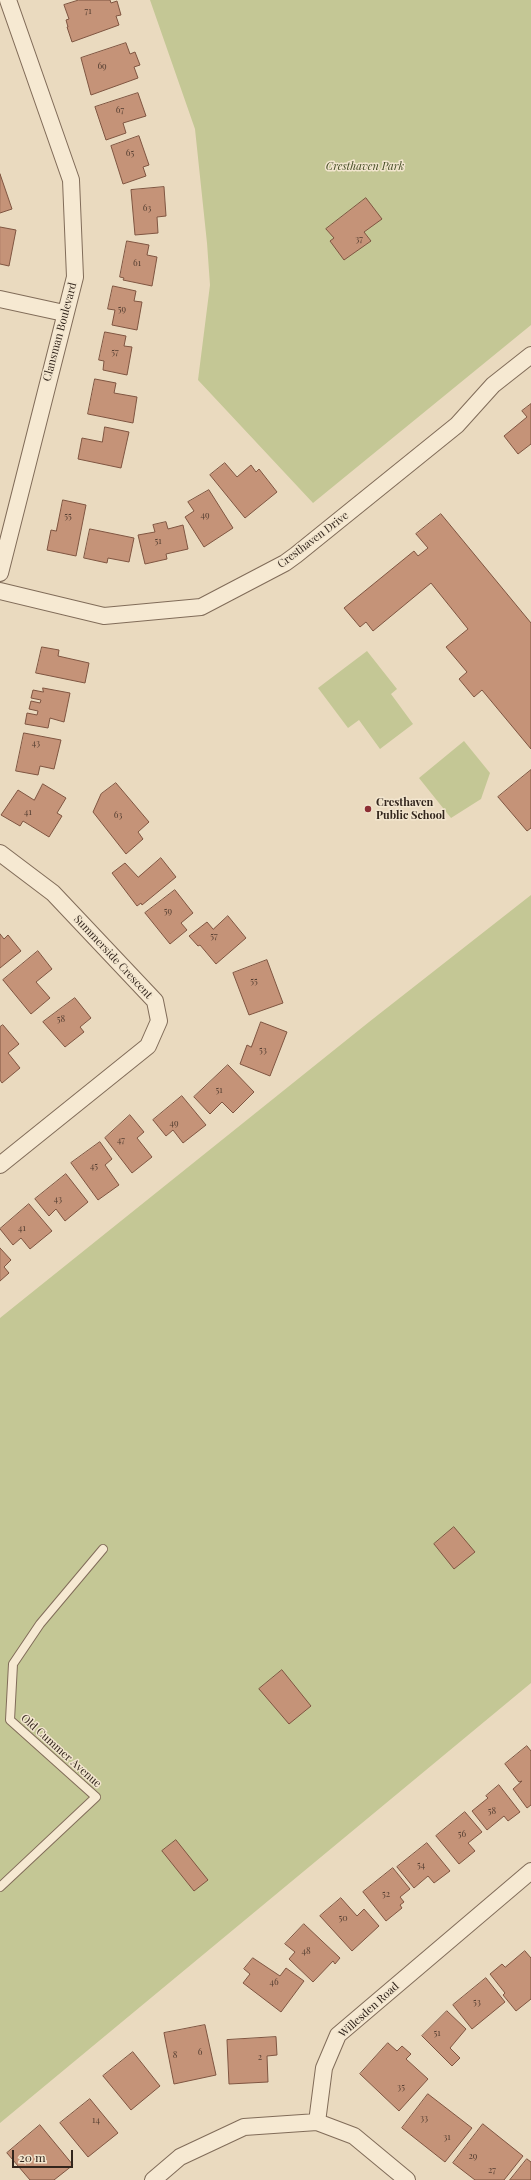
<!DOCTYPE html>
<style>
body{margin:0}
#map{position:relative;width:531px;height:2180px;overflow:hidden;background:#eadabf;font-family:"Playfair Display",serif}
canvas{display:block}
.scale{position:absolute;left:12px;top:2150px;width:61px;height:18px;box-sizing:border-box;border:2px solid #32251c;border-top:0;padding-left:5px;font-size:12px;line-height:14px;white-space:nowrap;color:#32251c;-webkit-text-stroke:3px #f2e5ce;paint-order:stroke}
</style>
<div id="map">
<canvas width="531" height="2180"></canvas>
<div class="scale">20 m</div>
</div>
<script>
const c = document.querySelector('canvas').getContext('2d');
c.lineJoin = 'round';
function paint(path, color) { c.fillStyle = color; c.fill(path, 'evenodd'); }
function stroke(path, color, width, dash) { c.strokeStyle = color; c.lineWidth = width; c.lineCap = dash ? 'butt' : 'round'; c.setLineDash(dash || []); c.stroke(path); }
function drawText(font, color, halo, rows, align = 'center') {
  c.font = font + ' "Playfair Display",serif'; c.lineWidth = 3; c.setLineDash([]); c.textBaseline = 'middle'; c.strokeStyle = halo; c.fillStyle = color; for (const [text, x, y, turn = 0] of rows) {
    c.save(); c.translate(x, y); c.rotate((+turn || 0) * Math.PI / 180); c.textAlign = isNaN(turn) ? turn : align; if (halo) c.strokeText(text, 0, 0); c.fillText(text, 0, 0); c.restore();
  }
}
const green = new Path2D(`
 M150 0H531V325L313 503 198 380 210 285 207 243 195 129Z
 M367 651 397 689 391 694 413 724 380 749 359 720 348 728 318 688Z
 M464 741 490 773 481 799 451 818 419 778Z
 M531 895V1683L0 2123V1318L369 1022Z`);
const building = new Path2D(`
 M79 0H110L111 3 117 1 121 15 116 16 119 25 72 42 67 27H68L66 20 69 19 64 5Z
 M126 43 130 54 135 52 140 65 134 67 138 78 91 95 81 58Z
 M138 93 146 116 123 123 126 133 106 140 95 107Z
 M139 136 149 165 143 167 146 176 123 184 111 146Z
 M0 174 12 209 0 213Z
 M164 187 166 216 157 217 158 233 135 235 131 190Z
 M366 198 382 219 364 232 371 241 344 260 330 241 334 238 326 229Z
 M0 227 16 230 9 266 0 264Z
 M127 241 149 245 147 255 157 257 152 286 123 280 124 278 120 277Z
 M113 286 136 291 134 301 142 302 137 330 112 325 115 310 108 309Z
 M105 332 126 336 124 346 132 347 127 375 103 370 104 361 99 360Z
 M95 379 116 383 114 393 137 397 133 423 88 414Z
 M531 404V444L518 454 504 436 527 417 522 411Z
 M105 427 129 432 121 468 78 459 82 438 102 442Z
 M225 463 237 477 251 465 256 472 259 469 277 492 245 518 210 475Z
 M209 490 233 528 204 547 185 517 194 511 188 502Z
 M63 500 86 505 76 556 47 550 51 530 56 531Z
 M441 514 531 623V749L482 690 474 697 459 679 467 672 446 647 468 629 431 583 373 631 366 622 360 627 344 608 414 551 418 556 428 548 416 534Z
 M166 522 168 529 183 525 188 549 166 554 167 559 145 564 138 535 155 532 153 525Z
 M90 529 134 538 129 562 108 558 107 563 84 558Z
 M42 647 59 650 58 656 89 663 85 683 36 673Z
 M43 688 70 693 64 722 50 718 48 728 25 724 27 713 37 715 38 711 29 709 31 701 40 703 41 700 31 698 33 690 43 692Z
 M24 733 61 740 54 769 40 766 38 775 16 771Z
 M531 770V828L527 831 498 797Z
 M116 783 149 822 138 832 143 839 126 854 93 812 101 794Z
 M43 784 66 798 57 813 62 816 49 837 23 821 20 826 1 815 18 790 34 800Z
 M161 858 176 877 142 905 141 903 137 906 112 873 125 863 138 877Z
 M175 890 193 913 181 923 187 930 170 944 145 913Z
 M228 916 246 938 216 964 200 945 198 946 189 936 207 922 213 929Z
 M0 934 4 939 8 935 21 951 0 968Z
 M38 951 52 969 36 982 50 998 31 1014 3 980Z
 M267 960 283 1003 249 1015 233 973Z
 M75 998 91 1018 80 1027 84 1032 65 1047 43 1022Z
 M261 1022 287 1032 270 1076 240 1064 247 1045 251 1047Z
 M3 1025 19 1044 8 1053 20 1068 2 1083 0 1080V1027Z
 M228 1065 254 1092 233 1113 222 1102 210 1114 194 1097Z
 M182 1096 206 1125 183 1143 173 1130 166 1136 153 1120Z
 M130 1115 144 1132 137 1138 152 1157 132 1173 105 1138Z
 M100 1142 112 1159 105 1165 119 1185 98 1200 71 1163Z
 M66 1174 88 1202 65 1221 56 1209 49 1216 35 1199Z
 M29 1204 52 1231 30 1249 21 1238 13 1245 0 1229Z
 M0 1248 11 1260 4 1267 9 1273 0 1281Z
 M454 1527 475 1552 454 1569 434 1544Z
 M282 1670 311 1706 289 1724 259 1689Z
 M527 1746 531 1751V1805L527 1808 513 1789 522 1781 519 1782 505 1764Z
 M499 1785 520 1812 508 1821 504 1816 487 1830 472 1811 488 1798 486 1796Z
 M465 1812 482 1832 468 1843 475 1851 459 1864 436 1836Z
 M176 1840 208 1880 194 1891 162 1851Z
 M427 1843 450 1871 434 1883 428 1876 414 1888 397 1867Z
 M393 1868 410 1889 400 1897 404 1902 400 1905 402 1908 386 1921 363 1892Z
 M341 1898 357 1916 364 1909 379 1926 352 1951 320 1916Z
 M304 1924 340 1958 335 1964 333 1961 313 1982 289 1959 295 1952 285 1944Z
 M525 1951 531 1958V1999L516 2011 503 1995 505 1993 490 1974 502 1964 505 1967Z
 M253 1958 280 1976 286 1968 304 1981 281 2012 243 1983 250 1974 244 1969Z
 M486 1978 505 2002 472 2029 453 2005Z
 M447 2011 466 2029 450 2048 460 2058 452 2066 422 2036Z
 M205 2025 216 2075 174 2084 164 2033Z
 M276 2037 277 2055 267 2056 268 2082 229 2084 227 2040Z
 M388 2043 397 2051 402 2046 411 2054 406 2059 428 2079 399 2111 360 2074Z
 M133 2052 160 2086 131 2110 103 2076Z
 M428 2094 472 2128 445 2162 402 2128Z
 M90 2099 118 2133 88 2157 60 2123Z
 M483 2124 523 2156 504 2180H475L453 2163Z
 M40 2125 73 2165 54 2180H30L7 2153Z
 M527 2159 531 2162V2180H510Z`);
const lane = new Path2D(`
 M0 1887 96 1797 10 1720 13 1664 40 1624 103 1549`);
const street = new Path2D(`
 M0 299 64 313
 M0 573 75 277 71 180 8 0
 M0 591 104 616 201 607 285 563 296 555 457 425 493 385 531 355
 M0 853 53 893 155 1001 159 1021 148 1046 0 1165
 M317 2122 324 2068 338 2035 531 1871
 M153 2180 180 2157 244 2127 317 2122 354 2136 407 2180`);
const markers = [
 [368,809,4,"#8c2e34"]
];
const numberNames = [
 ["71",88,11],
 ["69",102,66],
 ["67",120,110],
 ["65",130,153],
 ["63",147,208],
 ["37",359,239],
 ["61",137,263],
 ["59",122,309],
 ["57",115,352],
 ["49",205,515],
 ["55",68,516],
 ["51",158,541],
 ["43",36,743],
 ["41",28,812],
 ["63",118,815],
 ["59",168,911],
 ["57",214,936],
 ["55",254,981],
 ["58",61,1019],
 ["53",263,1050],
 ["51",219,1090],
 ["49",174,1123],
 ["47",121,1140],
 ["45",94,1166],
 ["43",58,1199],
 ["41",22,1228],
 ["58",492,1811],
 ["56",462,1834],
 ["54",421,1865],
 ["52",386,1894],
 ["50",343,1918],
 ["48",306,1951],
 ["46",274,1982],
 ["53",477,2002],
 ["51",437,2033],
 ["6",200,2052],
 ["8",175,2055],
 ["2",260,2057],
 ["35",401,2087],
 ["33",424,2118],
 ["14",96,2120],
 ["31",447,2137],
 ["29",473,2156],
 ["27",492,2170]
];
const parkNames = [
 ["Cresthaven Park",365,167]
];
const streetNames = [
 ["Clansman Boulevard",60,332,-75],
 ["Cresthaven Drive",313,540,-37],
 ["Summerside Crescent",113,957,47],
 ["Old Cummer Avenue",61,1751,42],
 ["Willesden Road",369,2010,-42]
];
const poiNames = [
 ["Cresthaven",376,803],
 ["Public School",376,816]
];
paint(green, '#c4c795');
paint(building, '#c59378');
stroke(building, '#7f5541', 1);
stroke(lane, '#816c59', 10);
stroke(street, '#816c59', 18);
stroke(lane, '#f6e9d2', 8);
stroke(street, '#f6e9d2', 16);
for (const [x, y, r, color] of markers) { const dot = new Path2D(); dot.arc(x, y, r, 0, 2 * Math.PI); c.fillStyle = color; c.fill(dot); stroke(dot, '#f2e5ce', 1.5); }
drawText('9px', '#574033', null, numberNames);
drawText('italic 11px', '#454d25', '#f2e5ce', parkNames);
drawText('11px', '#32251c', '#f2e5ce', streetNames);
drawText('bold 11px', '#32251c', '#f2e5ce', poiNames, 'left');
</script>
